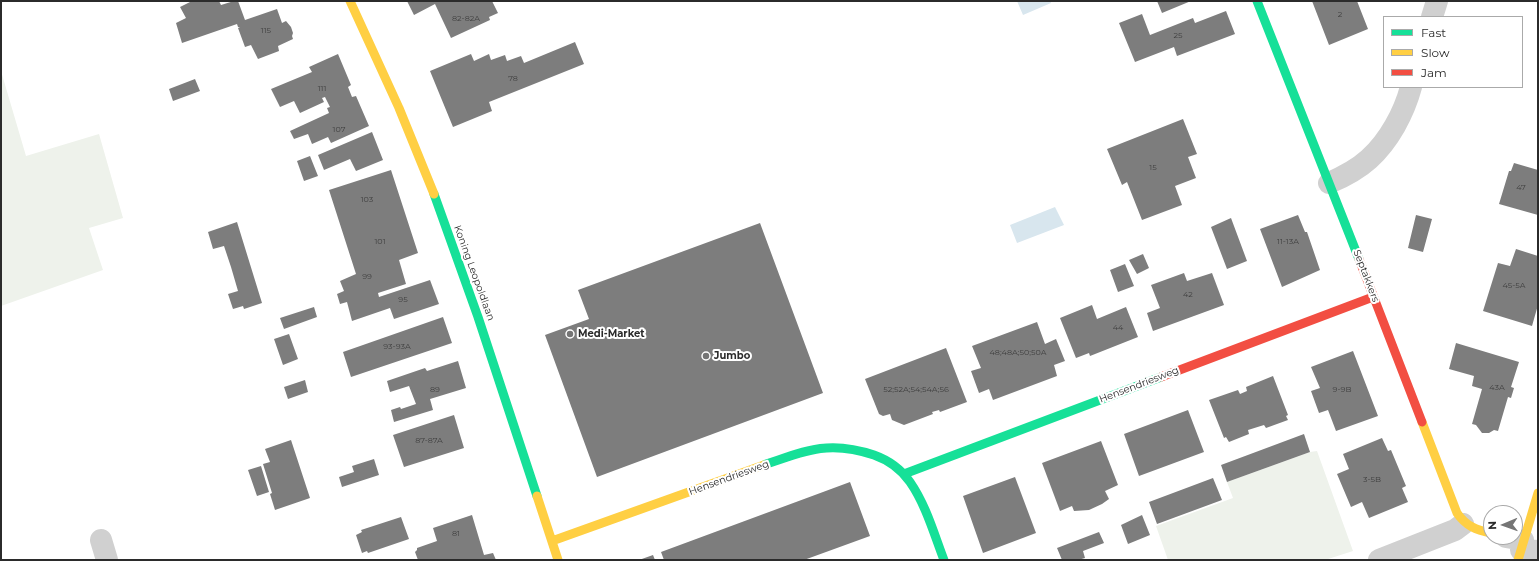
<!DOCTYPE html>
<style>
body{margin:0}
#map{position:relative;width:1539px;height:561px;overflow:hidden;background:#fff;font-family:Montserrat,sans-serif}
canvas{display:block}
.frame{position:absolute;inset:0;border:2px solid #2b2b2b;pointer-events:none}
.legend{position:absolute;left:1383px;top:16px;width:140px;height:72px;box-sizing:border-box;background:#fff;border:1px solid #aaa;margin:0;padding:5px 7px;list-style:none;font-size:12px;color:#2b2b2b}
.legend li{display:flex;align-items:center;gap:8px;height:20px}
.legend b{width:20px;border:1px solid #aaa}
.north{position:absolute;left:1483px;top:505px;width:40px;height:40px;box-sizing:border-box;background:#fff;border:1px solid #aaa;border-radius:50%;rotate:268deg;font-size:11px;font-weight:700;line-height:16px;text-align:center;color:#2b2b2b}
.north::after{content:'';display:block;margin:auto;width:14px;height:18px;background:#757575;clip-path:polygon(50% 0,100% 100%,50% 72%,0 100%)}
</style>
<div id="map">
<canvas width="1539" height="561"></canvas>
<div class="frame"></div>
<ul class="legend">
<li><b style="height:5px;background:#16e098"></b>Fast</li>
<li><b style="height:5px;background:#ffcf43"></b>Slow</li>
<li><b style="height:5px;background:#f24e42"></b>Jam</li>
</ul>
<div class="north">N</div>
</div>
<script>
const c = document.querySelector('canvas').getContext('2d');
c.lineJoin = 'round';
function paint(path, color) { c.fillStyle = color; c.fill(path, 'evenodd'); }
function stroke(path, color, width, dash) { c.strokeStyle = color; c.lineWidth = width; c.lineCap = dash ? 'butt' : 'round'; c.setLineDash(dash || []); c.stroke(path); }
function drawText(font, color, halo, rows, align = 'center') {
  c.font = font + ' Montserrat,sans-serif'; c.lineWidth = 4; c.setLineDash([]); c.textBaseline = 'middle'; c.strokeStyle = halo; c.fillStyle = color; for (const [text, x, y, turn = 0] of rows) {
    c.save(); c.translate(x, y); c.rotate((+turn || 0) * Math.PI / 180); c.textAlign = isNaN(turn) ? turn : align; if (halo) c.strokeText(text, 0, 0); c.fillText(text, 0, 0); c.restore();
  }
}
const green = new Path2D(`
 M1 71 26 156 99 134 123 218 89 228 103 270 1 306Z
 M1317 451 1353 551 1325 560H1168L1156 526 1233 498 1227 482 1310 452Z`);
const water = new Path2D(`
 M1017 1H1050L1051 3 1023 15Z
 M1055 207 1064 225 1017 243 1010 225Z`);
const building = new Path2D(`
 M192 1H219L221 5 234 1H238L245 20 277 9 282 23 286 21 291 27 293 33 292 36 293 39 278 46 279 51 258 59 251 45 245 47 238 28H240L238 27 237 24 182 43 176 23 186 18 180 7Z
 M407 1H492L498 13 489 17 490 20 451 38 435 4 414 15Z
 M1157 1H1191L1162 13Z
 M1312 1H1357L1368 29 1329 45Z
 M1226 11 1235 34 1177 56 1174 47 1135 62 1119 23 1142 14 1150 35 1193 18 1195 23Z
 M575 42 584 64 489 102 492 111 453 127 430 71 471 54 474 61 489 54 491 60 505 55 507 61 521 56 524 63Z
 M338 54 351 85 348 87 352 97 356 96 369 126 331 143 328 137 312 144 308 134 294 139 290 131 329 113 327 108 330 107 325 97 322 98 324 102 300 113 294 101 280 107 271 89 312 72 309 67Z
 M195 79 200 91 173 101 169 89Z
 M1183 119 1197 154 1188 157 1196 178 1175 186 1182 205 1142 220 1127 182 1122 185 1107 149Z
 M372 132 383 160 356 171 350 159 324 170 318 155Z
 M310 156 318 176 304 181 297 161Z
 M1514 163 1538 170V215L1499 204 1509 171H1511Z
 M391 170 418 253 399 260 406 284 378 293 379 297 430 280 439 304 394 319 390 308 352 321 347 302 340 304 337 294 344 291 340 281 356 274 329 190Z
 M1298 215 1305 232H1307L1320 270 1282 287 1260 229Z
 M1416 215 1432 219 1423 252 1408 248Z
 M1231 218 1247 261 1227 269 1211 227Z
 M237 222 262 303 244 309 243 306 233 309 228 294 238 291 231 267 224 246 213 249 208 232Z
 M760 223 823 393 597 477 545 335 589 319 578 290Z
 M1516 249 1538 256V305L1532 326 1483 311 1498 263 1510 266Z
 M1143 254 1149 268 1137 274 1129 260Z
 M1125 264 1134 286 1118 292 1110 270Z
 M1184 273 1187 281 1212 273 1224 305 1153 331 1147 313 1160 308 1151 285Z
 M1092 305 1097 319 1126 307 1138 337 1090 356 1089 353 1076 358 1060 318Z
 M314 307 317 317 284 329 280 318Z
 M443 317 452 343 351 377 343 352Z
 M1037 322 1045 344 1056 339 1065 361 1054 365 1057 376 993 400 989 389 979 393 971 371 981 368 972 346Z
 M289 334 298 359 283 365 274 339Z
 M1456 343 1519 362 1511 387 1514 388 1511 398 1508 397 1498 431 1494 430 1489 433H1482L1476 425 1472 424 1482 389 1472 386 1474 376 1449 369Z
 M946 348 967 402 940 412 939 410 932 412 933 414 904 425 892 420 890 414 883 416 879 414 865 379Z
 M1353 351 1378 416 1336 431 1328 410 1319 413 1311 391 1320 388 1311 367Z
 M458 361 466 388 430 399 433 410 394 422 391 410 400 407 401 409 416 404 409 386 390 392 387 381 425 368 427 371Z
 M1273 376 1288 415 1286 416 1288 420 1266 428 1264 425 1248 430 1249 434 1229 442 1226 437 1224 438 1209 400 1238 390 1240 394 1247 391 1246 387Z
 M305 380 308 392 288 399 284 387Z
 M1188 410 1204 452 1139 476 1124 434Z
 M454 415 464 448 404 467 393 435Z
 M1304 434 1310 452 1227 482 1221 465Z
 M1382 438 1388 451 1391 450 1406 486 1402 488 1408 502 1369 518 1362 502 1351 507 1337 474 1349 469 1343 454Z
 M291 440 310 498 275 510 270 494 272 493 263 464 270 462 265 449Z
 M1101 441 1118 485 1105 491 1109 499 1102 504 1089 510 1074 511 1072 506 1060 511 1042 463Z
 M374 459 379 475 342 487 339 477 354 472 352 466Z
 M261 466 269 492 257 496 248 470Z
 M1015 477 1036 533 983 553 963 496Z
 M1213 478 1222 500 1157 524 1149 502Z
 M850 482 870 536 804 560H664L661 552Z
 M472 515 484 555 493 553 496 560H418L415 552 417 550V548L437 541 433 528Z
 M1142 515 1150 535 1128 544 1121 525Z
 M401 517 409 539 368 553 367 551 362 553 356 535 362 532 361 530Z
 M1099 532 1104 543 1083 551 1085 558 1078 560H1062L1057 548Z
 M653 555 655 560H639Z`);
const street = new Path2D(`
 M1432 17 1437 1
 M1329 183C1343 177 1358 169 1369 159 1389 141 1404 113 1411 87
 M1506 537 1523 540
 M101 540 107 560
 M1521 550 1538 551
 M1379 560 1455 530 1463 524`);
const fast = new Path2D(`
 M1257 1 1359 259
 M434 194 478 317 537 496
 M764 465C806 450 830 440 874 455 888 460 901 469 910 482 926 505 934 534 944 560
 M904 474 1161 377`);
const slow = new Path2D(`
 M350 1 399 108 434 194
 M1422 422 1457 513C1466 526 1476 530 1491 533
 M537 496 558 560
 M552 541 764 465
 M1518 560 1538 493`);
const jam = new Path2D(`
 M1359 259 1422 422
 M1161 377 1373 297`);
const markers = [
 [570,334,4,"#757575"],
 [706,356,4,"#757575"]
];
const numberNames = [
 ["2",1340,15],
 ["82-82A",466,19],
 ["115",266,31],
 ["25",1178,36],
 ["78",513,79],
 ["111",322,89],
 ["107",339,130],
 ["15",1153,168],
 ["47",1521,188],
 ["103",367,200],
 ["101",380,242],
 ["11-13A",1288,242],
 ["99",367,277],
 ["45-5A",1514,286],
 ["42",1188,295],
 ["95",403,300],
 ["44",1118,328],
 ["93-93A",397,347],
 ["48;48A;50;50A",1018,353],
 ["43A",1497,388],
 ["89",435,390],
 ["52;52A;54;54A;56",916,390],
 ["9-9B",1342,390],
 ["87-87A",429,441],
 ["3-5B",1372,480],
 ["81",456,534]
];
const streetNames = [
 ["Koning Leopoldlaan",474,273,70],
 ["Septakkers",1366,276,69],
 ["Hensendriesweg",1139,385,-21],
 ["Hensendriesweg",729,478,-20]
];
const poiNames = [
 ["Medi-Market",578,334],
 ["Jumbo",714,356]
];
paint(green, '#eef2eb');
paint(water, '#d8e6ee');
paint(building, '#7d7d7d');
stroke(street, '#d0d0d0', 22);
stroke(fast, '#16e098', 9);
stroke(slow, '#ffcf43', 9);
stroke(jam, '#f24e42', 9);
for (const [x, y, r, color] of markers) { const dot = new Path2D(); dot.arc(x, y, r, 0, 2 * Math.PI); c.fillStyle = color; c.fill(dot); stroke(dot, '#fff', 1.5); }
drawText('8px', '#404040', null, numberNames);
drawText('10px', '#2b2b2b', '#fff', streetNames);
drawText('bold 10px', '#2b2b2b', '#fff', poiNames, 'left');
</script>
